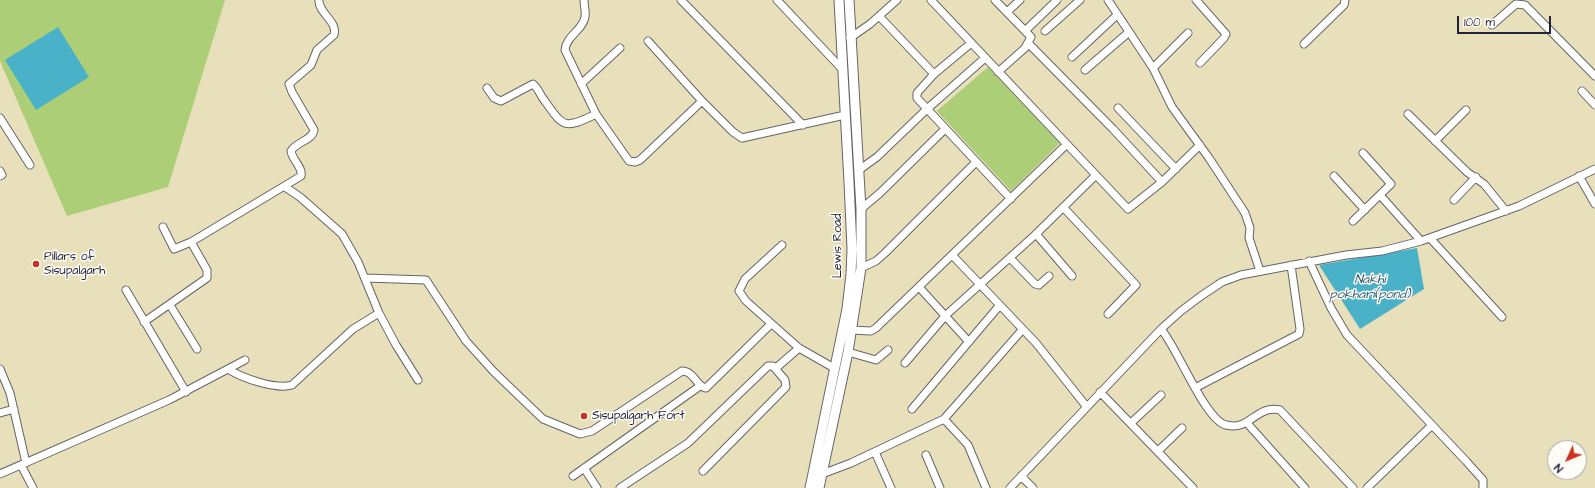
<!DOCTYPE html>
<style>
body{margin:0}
#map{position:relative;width:1595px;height:488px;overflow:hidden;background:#e8e0bb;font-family:"Architects Daughter",sans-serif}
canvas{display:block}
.north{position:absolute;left:1547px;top:440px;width:40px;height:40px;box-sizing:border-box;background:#fdfcf7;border:1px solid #a5a5ac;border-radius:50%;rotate:226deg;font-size:11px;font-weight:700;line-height:16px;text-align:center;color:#22223b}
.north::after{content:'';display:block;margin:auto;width:14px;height:18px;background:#c8321e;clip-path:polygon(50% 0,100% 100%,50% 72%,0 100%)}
.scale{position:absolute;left:1457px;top:16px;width:94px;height:18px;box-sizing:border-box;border:2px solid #22223b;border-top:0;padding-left:5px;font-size:12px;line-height:14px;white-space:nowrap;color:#22223b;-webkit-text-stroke:3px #fdfcf7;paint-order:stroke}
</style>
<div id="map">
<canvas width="1595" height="488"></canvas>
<div class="north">N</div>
<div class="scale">100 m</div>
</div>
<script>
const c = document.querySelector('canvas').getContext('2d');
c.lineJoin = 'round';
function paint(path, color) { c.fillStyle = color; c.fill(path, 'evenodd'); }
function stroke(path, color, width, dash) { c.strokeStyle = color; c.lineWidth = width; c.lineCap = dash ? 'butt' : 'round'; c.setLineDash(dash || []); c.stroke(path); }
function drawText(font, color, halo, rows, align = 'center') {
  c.font = font + ' "Architects Daughter",sans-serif'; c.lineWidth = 3; c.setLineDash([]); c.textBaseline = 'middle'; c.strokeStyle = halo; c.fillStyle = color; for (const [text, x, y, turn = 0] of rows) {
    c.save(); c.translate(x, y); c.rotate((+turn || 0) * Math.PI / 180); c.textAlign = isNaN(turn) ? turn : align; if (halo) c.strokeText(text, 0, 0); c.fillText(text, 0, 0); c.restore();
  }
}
const green = new Path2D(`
 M0 0H225L168 187 67 216 0 61Z
 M988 67 1060 143 1011 191 937 111Z`);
const water = new Path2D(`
 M58 27 89 77 36 110 5 60Z
 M1417 248 1424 289 1360 329 1319 265Z`);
const minor = new Path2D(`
 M584 0C584 5 586 12 585 17 583 30 566 36 565 50L596 114 629 161 635 162 640 160 702 101
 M681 0 803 125
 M777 0 843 70
 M931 0 1128 209 1162 182 1200 145
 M995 0 1031 37 1025 48 998 72
 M1108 0 1153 68 1172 107 1209 158 1245 213 1250 228 1249 238 1260 271
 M1196 0 1226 34 1224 38 1200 63
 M1007 12 1020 0
 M879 16 934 74
 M1492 25 1516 4 1525 5 1595 76
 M1026 30 1057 0
 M1045 31 1080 0
 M850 38 870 24 897 0
 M648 41 702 101 733 132 742 138 845 115
 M970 44 934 74 917 93V98L1011 199
 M1029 44 1113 129 1162 182
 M1304 44 1344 5 1345 0
 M1072 57 1117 15
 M1153 68 1188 33
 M1085 70 1129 32
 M581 84 620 48
 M487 88 494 98 501 101 533 84C537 87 539 92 542 97 563 126 562 131 596 114
 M1582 91 1595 105
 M1118 108 1176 169
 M1408 114 1467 172 1484 184 1506 211
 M0 118 30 165
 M1435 141 1466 110
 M859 170 877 157 927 109 985 58
 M0 171 2 175 0 176
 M1334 176 1365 210
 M1579 176 1595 204
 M285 187 300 197 342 234 358 262 379 313 396 345 418 380
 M1380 195 1421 241
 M1454 200 1476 177
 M1063 207 1136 285 1108 314
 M861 209 880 193 945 129
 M1353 221 1391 184 1363 153
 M163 227 174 249 191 242 301 176C303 167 292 160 291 151 297 141 312 141 314 130L292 92 289 84 311 65 317 50 334 35C338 21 318 13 319 0
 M1036 234 1072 276
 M1430 238 1502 317
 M782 245 745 279 739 291 746 301 799 348 834 368
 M953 256 1036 343 1086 406
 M1010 258 1035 284 1039 285 1049 276
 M1309 261 1331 308 1347 335 1466 461 1483 480V488
 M861 268 876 261 885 253 976 162
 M365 278 426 280 466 341 494 372 543 419 580 434 592 431 682 371C694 371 696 386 706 388L771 324
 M919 287 969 342
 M126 290 186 392
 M170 305 197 349
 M144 322 207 278V270L191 242
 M1161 329C1177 347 1205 420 1226 425 1251 431 1255 405 1280 410L1353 488
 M851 330 871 331 876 328 1066 145
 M848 352 876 360 888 350
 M905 363 945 316 1036 234 1095 176
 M776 368 799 348
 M0 369 10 393 26 463
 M228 369C242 378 276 390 292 385L353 329 379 313
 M1195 388 1299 334 1300 329 1291 265
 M1100 392 1193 488
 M912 409 999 306
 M0 413 14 409
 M944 419 968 445 986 488
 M1131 423 1161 395
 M1247 423 1305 488
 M1158 451 1182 428
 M875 452 891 488
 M926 455 940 488
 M21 465 33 488
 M584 468 597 488
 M0 474 169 400 245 360
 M822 474 851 463 944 419 1022 330
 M573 476 700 386
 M1021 476 1033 488
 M620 488 688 443 765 369 768 366H773L785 380 786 387 703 471
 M1010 488 1161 329 1181 311 1201 296 1222 282 1241 275 1346 255 1382 251 1421 241 1519 206 1595 169
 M1367 488 1432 425`);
const major = new Path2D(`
 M810 488 847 309 851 274 852 249 849 182 839 0
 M819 488 848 352 861 268V209L849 0`);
const markers = [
 [36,264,4,"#c8321e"],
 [584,416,4,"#c8321e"]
];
const streetNames = [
 ["Lewis Road",838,246,-90]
];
const poiNames = [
 ["Pillars of",44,257],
 ["Sisupalgarh",44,271],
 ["Sisupalgarh Fort",592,416]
];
const waterNames = [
 ["Nakhi",1370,280],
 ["pokhari(pond)",1370,295]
];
paint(green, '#acce77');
paint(water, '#49b1c8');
stroke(minor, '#676468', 9);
stroke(major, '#676468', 11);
stroke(minor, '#fff', 7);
stroke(major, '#fff', 9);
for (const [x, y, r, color] of markers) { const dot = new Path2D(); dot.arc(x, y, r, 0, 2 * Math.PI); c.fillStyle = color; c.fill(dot); stroke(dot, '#fdfcf7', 1.5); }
drawText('12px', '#22223b', '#fdfcf7', streetNames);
drawText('12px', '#22223b', '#fdfcf7', poiNames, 'left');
drawText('italic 13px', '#325b73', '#fdfcf7', waterNames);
</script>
